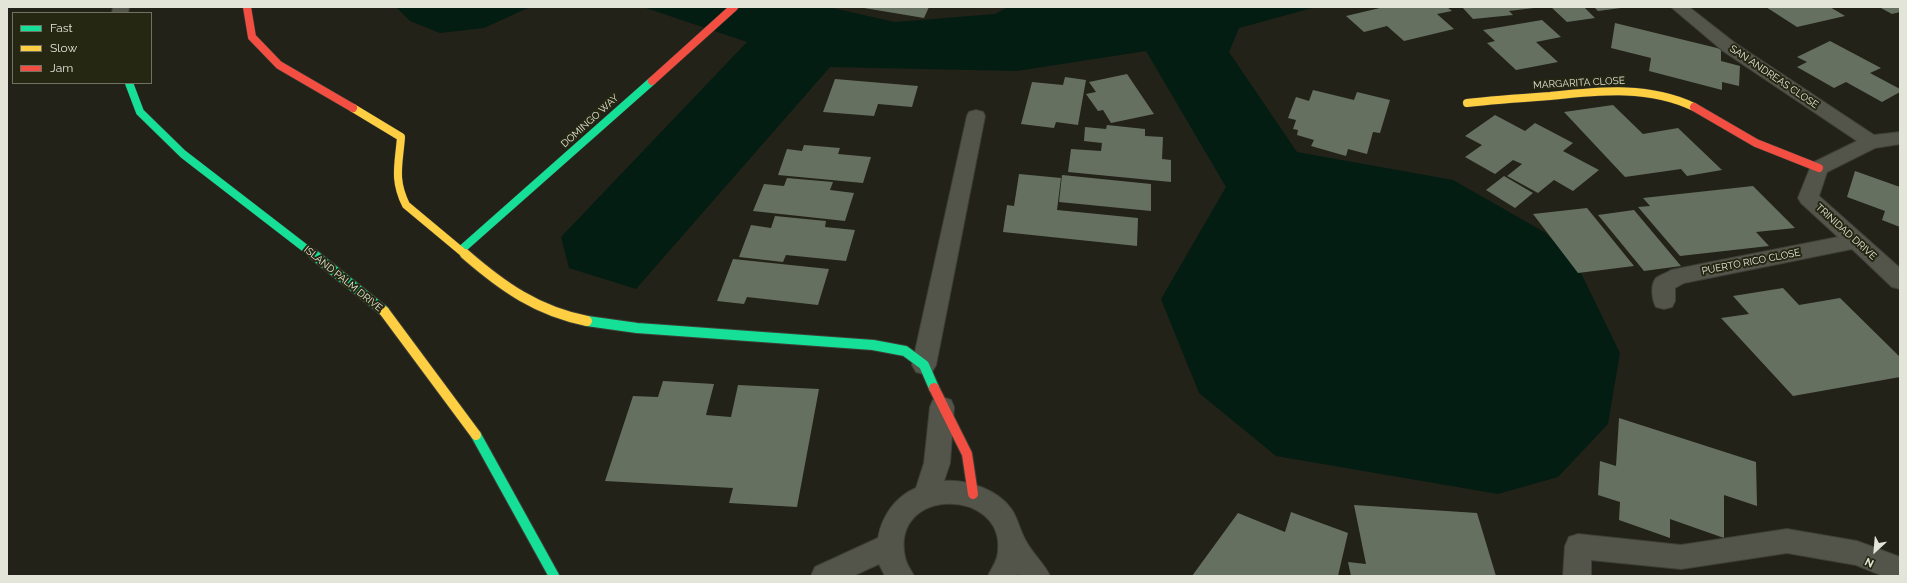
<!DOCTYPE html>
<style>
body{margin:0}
#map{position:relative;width:1907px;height:583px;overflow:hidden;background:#222218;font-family:Raleway,sans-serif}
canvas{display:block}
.frame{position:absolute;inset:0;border:8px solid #e3e5d8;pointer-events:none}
.legend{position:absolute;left:12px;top:12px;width:140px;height:72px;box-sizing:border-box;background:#252713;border:1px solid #717362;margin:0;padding:5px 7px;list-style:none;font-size:12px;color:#e3e5d8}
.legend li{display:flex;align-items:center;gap:8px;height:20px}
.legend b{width:20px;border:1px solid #717362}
.north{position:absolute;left:1855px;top:531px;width:40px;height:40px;-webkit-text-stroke:3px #252713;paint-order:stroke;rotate:206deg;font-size:11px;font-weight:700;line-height:16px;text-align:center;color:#e3e5d8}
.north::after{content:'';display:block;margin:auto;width:14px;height:18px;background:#e3e5d8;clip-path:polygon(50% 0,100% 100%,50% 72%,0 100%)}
</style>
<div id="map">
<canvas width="1907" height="583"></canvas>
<div class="frame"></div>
<ul class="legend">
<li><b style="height:5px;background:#16e098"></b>Fast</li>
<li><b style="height:5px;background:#ffcf43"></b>Slow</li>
<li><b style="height:5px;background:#f24e42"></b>Jam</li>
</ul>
<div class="north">N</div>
</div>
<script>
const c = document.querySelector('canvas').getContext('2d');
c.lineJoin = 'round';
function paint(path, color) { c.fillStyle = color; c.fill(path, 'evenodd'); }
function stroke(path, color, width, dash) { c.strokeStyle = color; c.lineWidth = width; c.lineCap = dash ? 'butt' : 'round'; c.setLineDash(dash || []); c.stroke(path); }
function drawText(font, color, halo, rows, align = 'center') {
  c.font = font + ' Raleway,sans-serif'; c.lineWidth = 4; c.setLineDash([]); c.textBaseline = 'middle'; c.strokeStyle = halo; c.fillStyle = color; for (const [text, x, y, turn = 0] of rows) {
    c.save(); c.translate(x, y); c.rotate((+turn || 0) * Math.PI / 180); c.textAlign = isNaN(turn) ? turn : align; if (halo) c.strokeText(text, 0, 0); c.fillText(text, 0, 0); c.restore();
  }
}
const water = new Path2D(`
 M396 7H530L484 28 440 33 410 21Z
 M643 7H828L895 22 995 14 1008 7H1316L1239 28 1229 52 1297 152 1453 180 1546 233 1579 269 1620 353 1608 424 1558 477 1498 494 1276 456 1199 393 1161 299 1226 187 1146 51 1017 71 830 67 636 289 569 268 561 237 747 42Z`);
const building = new Path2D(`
 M858 7H929L924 18Z
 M1384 7H1447L1452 11 1437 14 1454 29 1404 41 1387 26 1364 32 1346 16Z
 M1462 7H1534V8L1509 11 1513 15 1473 19Z
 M1551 7H1584L1595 18 1567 22Z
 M1594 7H1621V8L1598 11Z
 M1766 7H1830L1845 16 1797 27Z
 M1879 7H1900V12L1892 14Z
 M1542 20 1561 37 1536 42 1558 62 1516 70 1487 43 1495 41 1483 30Z
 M1615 23 1721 49V61L1740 66 1739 86 1722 82V90L1649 71 1651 58 1611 48Z
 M1830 41 1881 68 1870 73 1900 89V92L1882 102 1846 82 1834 88 1797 67 1807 62 1797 57Z
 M1127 74 1154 114 1111 123 1103 110 1098 111 1086 94 1096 92 1089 82Z
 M1065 77 1086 80 1078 125 1056 122 1054 128 1021 124 1032 82 1063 85Z
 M835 79 918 86 912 107 878 104 874 116 823 112Z
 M1313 90 1354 100 1357 92 1390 100 1380 133 1373 132 1367 154 1348 149 1346 156 1311 146 1314 140 1297 135 1298 130 1293 129 1296 120 1288 118 1296 97 1309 101Z
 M1613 105 1643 134 1678 128 1722 170 1687 176 1681 169 1625 177 1564 112Z
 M1495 115 1525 131 1535 123 1573 143 1563 151 1599 170 1573 191 1554 180 1538 193 1507 176 1522 164 1513 160 1495 174 1465 157 1482 145 1465 136Z
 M1107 125 1145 129V136L1163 137 1162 159 1171 160V182L1068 172 1071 149 1101 151 1102 143 1084 141 1085 127 1106 129Z
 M804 145 840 148 838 154 871 157 863 183 778 175 787 149 802 151Z
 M1855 171 1900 187V227L1882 220 1885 211 1847 197Z
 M1019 174 1061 178 1057 210 1138 218 1137 246 1003 232 1007 205 1014 206Z
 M1062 175 1151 184V211L1059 202Z
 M1504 176 1533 193 1515 208 1486 190Z
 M787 178 833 182 830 190 854 193 845 221 753 211 764 184 784 186Z
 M1753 186 1795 228 1756 232 1769 246 1680 256 1638 207 1650 206 1643 198Z
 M1587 208 1634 266 1578 273 1533 214Z
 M1634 210 1681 266 1644 271 1598 215Z
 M775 216 826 221 825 227 855 230 846 261 786 255 783 262 739 257 751 225 771 228Z
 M733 259 829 269 818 305 747 297 744 304 717 301Z
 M1783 288 1799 305 1840 298 1900 357V377L1793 396 1721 318 1749 314 1733 296Z
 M663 381 714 384 706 415 731 417 738 385 819 389 797 507 729 503 733 488 605 481 633 396 658 397Z
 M1619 418 1756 462 1757 506 1724 495V538L1670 519V538L1619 520 1620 502 1598 495 1600 461 1616 466Z
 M1354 505 1477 513 1496 576H1351L1348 562 1366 564Z
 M1291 512 1348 533 1338 576H1192L1238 513 1285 532Z`);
const street = new Path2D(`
 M113 7H129L128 13H112Z
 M1671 7H1689L1735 43 1874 135 1900 132V144L1875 148 1827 172 1819 196 1900 268V289L1892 287 1852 249 1684 283 1675 288V301L1672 307 1664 309 1656 307C1652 300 1650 285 1656 278 1660 275 1667 273 1671 270L1838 237 1801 203 1798 198 1812 163 1857 141 1723 51Z
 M976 110 983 112 985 116 936 365 932 372 924 374 916 372 912 365 967 116 969 112Z
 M942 397 951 400 954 407 950 463 944 481C967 479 999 490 1012 510 1018 519 1020 531 1026 541 1032 553 1044 563 1050 576H1020L1018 574 1017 576H988C992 567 998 560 998 551 1005 488 890 486 905 557 906 564 911 570 914 576H885L879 564 853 576H811L815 567 878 538C882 516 895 497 916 488L924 463 930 407 933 400Z
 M1787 529 1857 541 1900 557V576H1883L1856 565 1787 553 1681 569 1591 560V576H1563L1565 546 1569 537 1578 534 1681 545Z`);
const fastFar1 = new Path2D(`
 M129 83 140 112 183 154 314 255
 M461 250 652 81`);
const fast = new Path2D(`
 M313 254 384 311
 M587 321 637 328 873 345 905 351 924 365 934 388
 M476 435 554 576`);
const slowFar1 = new Path2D(`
 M1467 103C1494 100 1522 98 1550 96 1599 91 1648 85 1694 107
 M353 108 401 137C399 164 393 179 406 205L466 255`);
const slow = new Path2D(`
 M465 254C503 287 537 311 587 321
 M384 311 476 435`);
const jamFar1 = new Path2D(`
 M247 7 252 37 279 65 353 108
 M652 81 734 7
 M1694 107 1756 143 1819 168`);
const jam = new Path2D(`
 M934 388 967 454 973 494`);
const streetNames = [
 ["SAN ANDREAS CLOSE",1774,77,34],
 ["MARGARITA CLOSE",1579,83,-3],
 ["DOMINGO WAY",590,121,-42],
 ["TRINIDAD DRIVE",1846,232,42],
 ["PUERTO RICO CLOSE",1751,262,-11],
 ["ISLAND PALM DRIVE",343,279,39]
];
paint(water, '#031d13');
paint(building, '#667060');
stroke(street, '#3e3f36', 2);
stroke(fastFar1, '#3e3f36', 9);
stroke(fast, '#3e3f36', 12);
stroke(slowFar1, '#3e3f36', 9);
stroke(slow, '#3e3f36', 12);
stroke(jamFar1, '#3e3f36', 9);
stroke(jam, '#3e3f36', 12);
paint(street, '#53544a');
stroke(fastFar1, '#16e098', 8);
stroke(fast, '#16e098', 10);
stroke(slowFar1, '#ffcf43', 8);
stroke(slow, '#ffcf43', 10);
stroke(jamFar1, '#f24e42', 8);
stroke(jam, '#f24e42', 10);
drawText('10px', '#e3e5d8', '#252713', streetNames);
</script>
